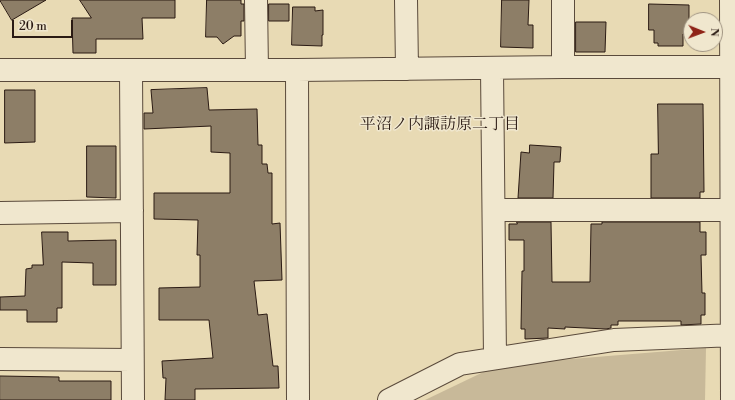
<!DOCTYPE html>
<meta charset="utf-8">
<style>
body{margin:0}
#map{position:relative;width:735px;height:400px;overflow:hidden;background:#e8dab4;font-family:"Libre Bodoni",serif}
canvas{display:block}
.north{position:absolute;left:683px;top:12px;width:40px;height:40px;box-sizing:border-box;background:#f0e7ce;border:1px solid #a19583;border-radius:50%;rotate:91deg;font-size:11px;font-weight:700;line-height:16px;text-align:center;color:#2a1a13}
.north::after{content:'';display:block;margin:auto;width:14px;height:18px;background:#8f2418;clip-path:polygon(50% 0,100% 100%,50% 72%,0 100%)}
.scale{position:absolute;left:12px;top:20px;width:61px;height:18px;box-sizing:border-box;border:2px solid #2a1a13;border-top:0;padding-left:5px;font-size:12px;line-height:14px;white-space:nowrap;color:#2a1a13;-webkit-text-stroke:3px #f0e7ce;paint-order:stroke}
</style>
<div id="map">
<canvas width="735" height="400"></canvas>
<div class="north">N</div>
<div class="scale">20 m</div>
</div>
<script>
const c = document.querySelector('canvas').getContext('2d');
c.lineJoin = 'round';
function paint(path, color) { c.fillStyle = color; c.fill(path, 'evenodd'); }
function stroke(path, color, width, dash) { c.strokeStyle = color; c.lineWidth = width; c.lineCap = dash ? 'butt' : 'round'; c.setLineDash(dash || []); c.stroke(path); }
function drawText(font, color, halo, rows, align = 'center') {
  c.font = font + ' "Libre Bodoni","Noto Serif JP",serif'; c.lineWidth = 3; c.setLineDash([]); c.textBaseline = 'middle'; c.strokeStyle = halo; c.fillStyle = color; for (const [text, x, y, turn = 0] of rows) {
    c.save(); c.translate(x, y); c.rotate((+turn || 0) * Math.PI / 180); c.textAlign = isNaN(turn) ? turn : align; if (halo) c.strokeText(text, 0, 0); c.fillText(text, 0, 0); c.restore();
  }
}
const green = new Path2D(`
 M706 348 705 400H425L498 365Z`);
const building = new Path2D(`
 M0 0H46L12 20Z
 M80 0H175V18H142L143 39H96V53H73L72 18H91Z
 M207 0H241V4H244V21H241V36H234L223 44 217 37H206Z
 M502 0H529L528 25H533V48L501 47Z
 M269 4H289V21H269Z
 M649 4 689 5V34H683V46H658V43H654V30H649Z
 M293 7H315V11L323 10V35H322V46L292 45Z
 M576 22H606L605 52H576Z
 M207 88 209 110 257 109 258 145H262V164H267L268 173H272V224L280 223 282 280 254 281 258 315 267 314 273 366H278L279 388 195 389V400H165L166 378H163L162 361 213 358 209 320H159V288L200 287V255H197L198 220 154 219V193H230V153L211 152V126L144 129V113H153L151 90Z
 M5 90H35V142L5 143Z
 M658 104H703L704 192H700V198H651V154H658Z
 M530 145 561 147 560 162H554L553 198H518L521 152 529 153Z
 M87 146H116V198L87 197Z
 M517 222H551L552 282H590L591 224H602V222H700V232H706V255H701L702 293H705V315H701V324L681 325V321H618V325H611V328L606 329 565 327V329L548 328V338L525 339V329H521L522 271H524V240H509V224H517Z
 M42 232H68V241L116 240V285H93V263L62 262V308H57V322H27V310H0V297L25 296 26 269 32 268V265H43Z
 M0 376 59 377V381H111V400H0Z`);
const minor = new Path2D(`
 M256 0 257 70
 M406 0 407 69
 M563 0V67
 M731 0 732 400
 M492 69 495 358
 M0 70H297L563 67H735
 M131 70 133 400
 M297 70 298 400
 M494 210H731
 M0 213 132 211
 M0 359 132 360
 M389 400 460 364 614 340 735 335`);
const neighbourhoodNames = [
 ["平沼ノ内諏訪原二丁目",440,125]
];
paint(green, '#c8b999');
paint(building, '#8d7e67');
stroke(building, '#2a1a13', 1);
stroke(minor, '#5a4a3b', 24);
stroke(minor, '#f0e7ce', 22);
drawText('16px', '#2a1a13', '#f0e7ce', neighbourhoodNames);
</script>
